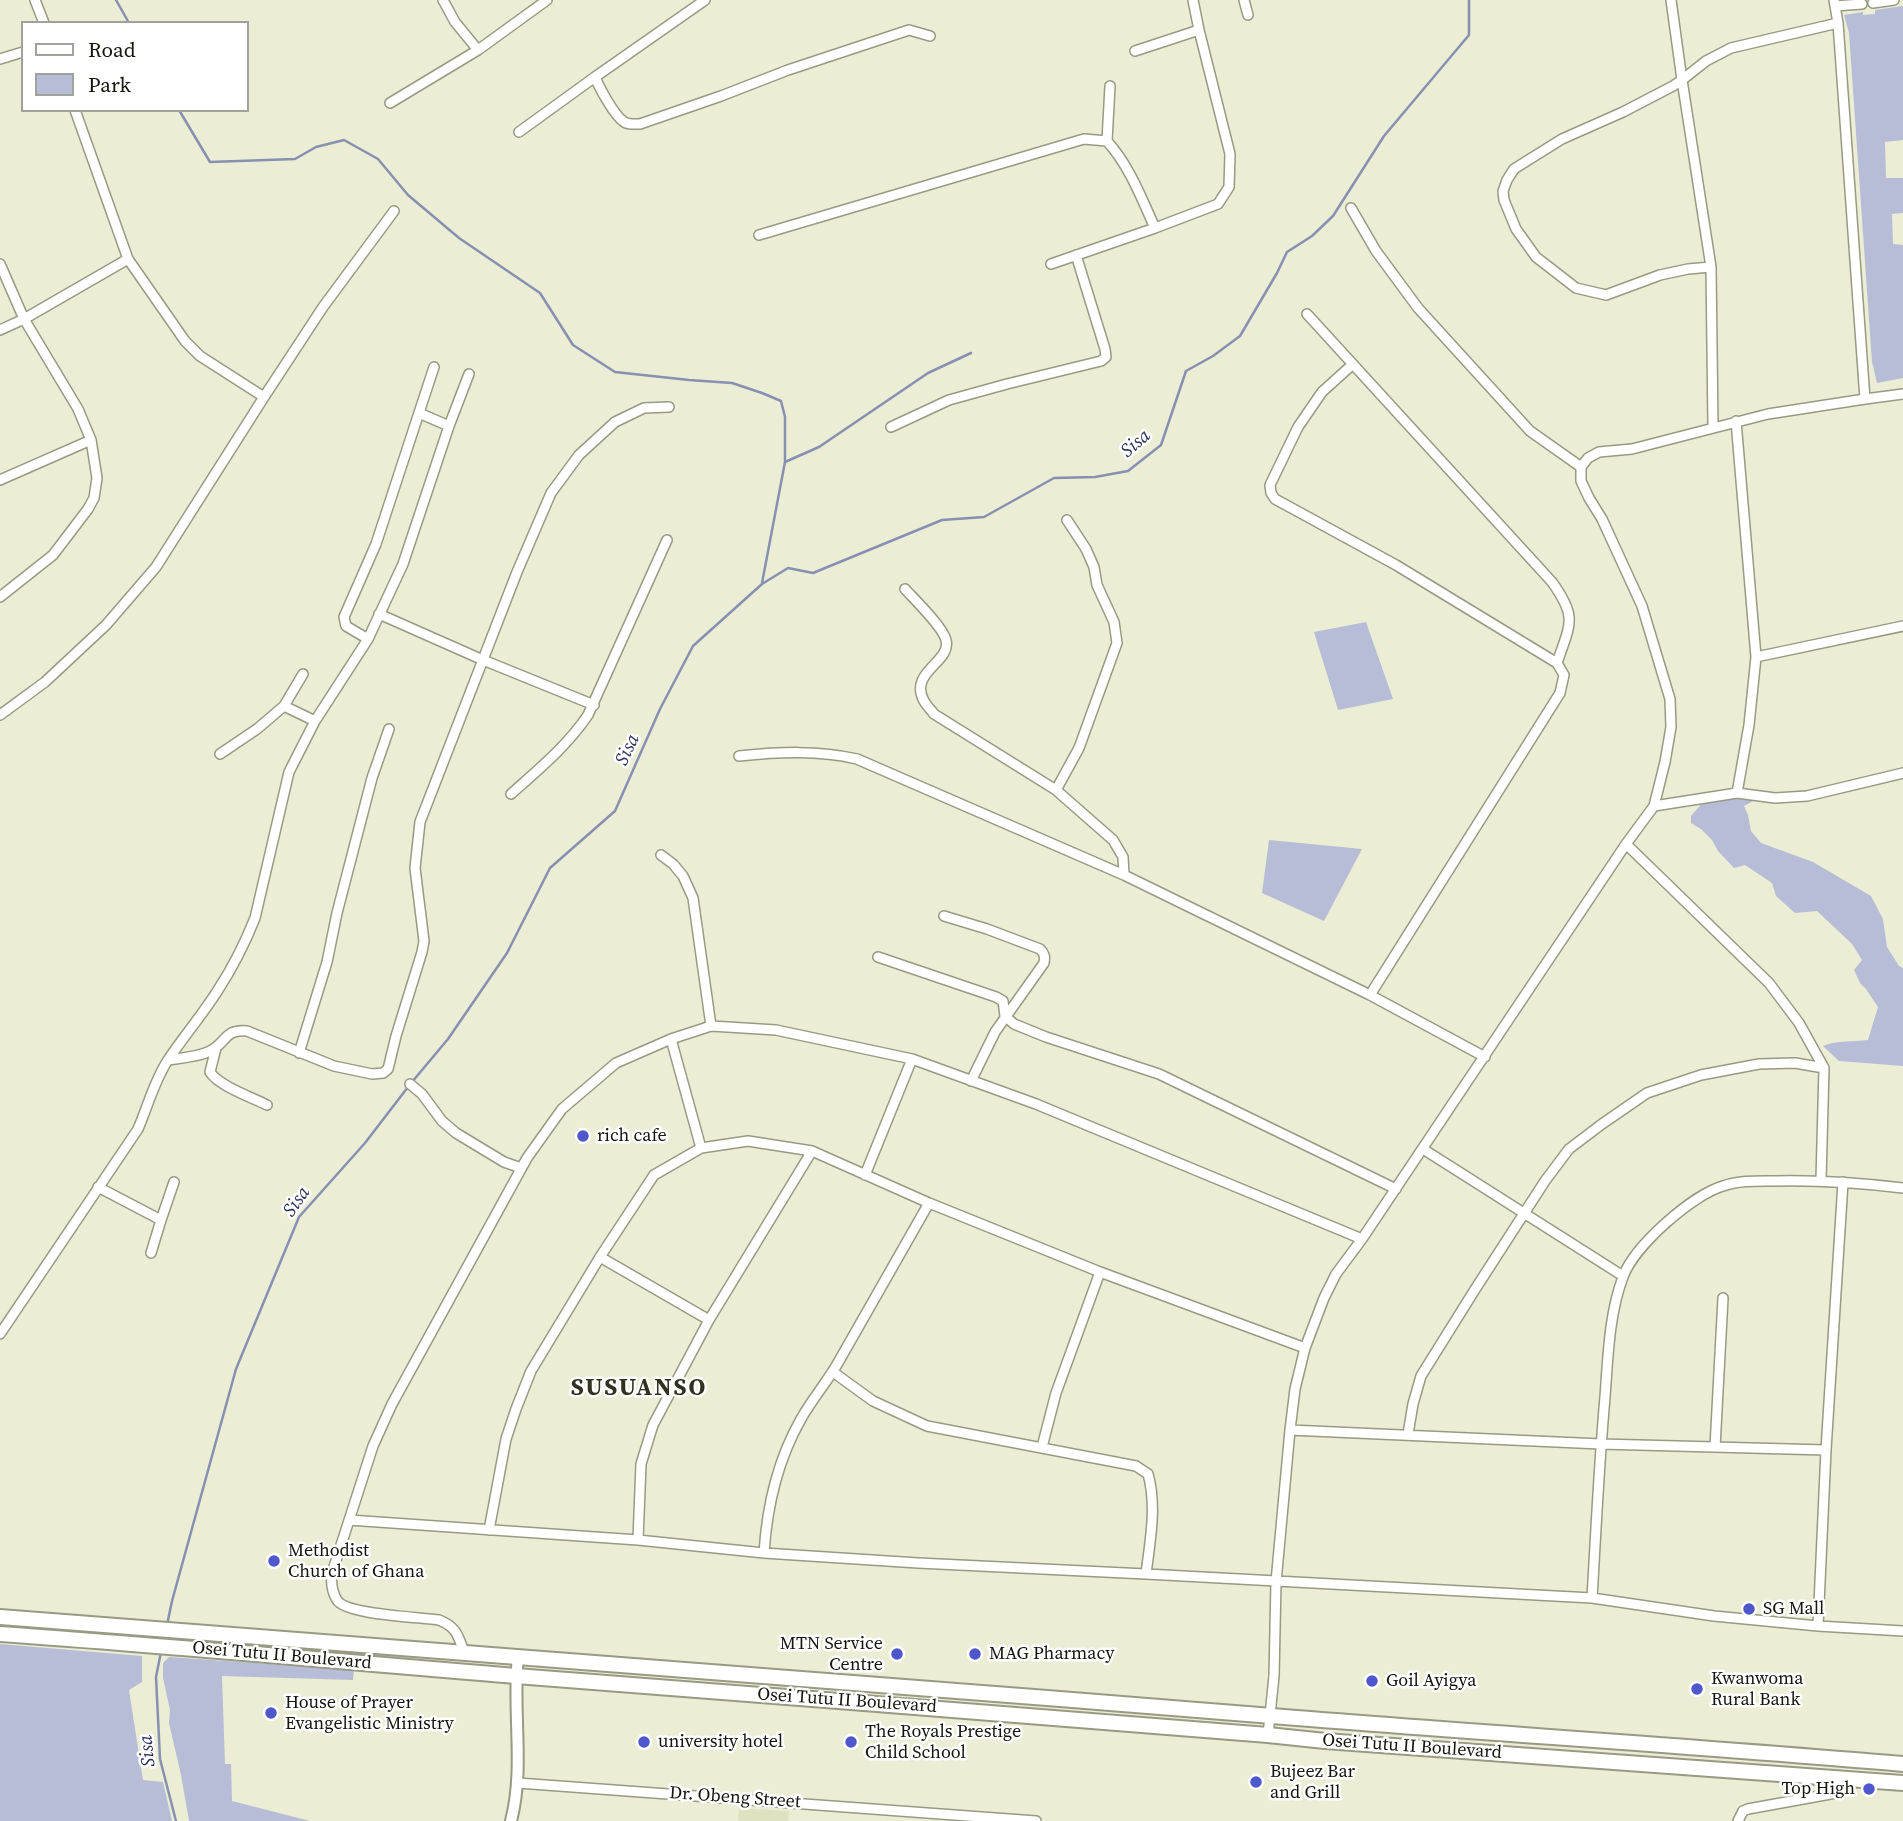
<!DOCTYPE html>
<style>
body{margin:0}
#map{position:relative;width:1903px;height:1821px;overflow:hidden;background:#ebedd4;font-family:"Source Serif 4",serif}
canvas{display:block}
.legend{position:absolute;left:21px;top:21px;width:228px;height:91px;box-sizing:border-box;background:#fff;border:2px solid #a1a19e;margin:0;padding:9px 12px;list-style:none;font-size:21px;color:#14150c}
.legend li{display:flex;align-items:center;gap:14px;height:35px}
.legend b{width:35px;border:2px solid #a1a19e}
</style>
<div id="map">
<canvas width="1903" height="1821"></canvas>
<ul class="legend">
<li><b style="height:9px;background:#fff"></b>Road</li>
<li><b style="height:19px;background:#b7bdd7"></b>Park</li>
</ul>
</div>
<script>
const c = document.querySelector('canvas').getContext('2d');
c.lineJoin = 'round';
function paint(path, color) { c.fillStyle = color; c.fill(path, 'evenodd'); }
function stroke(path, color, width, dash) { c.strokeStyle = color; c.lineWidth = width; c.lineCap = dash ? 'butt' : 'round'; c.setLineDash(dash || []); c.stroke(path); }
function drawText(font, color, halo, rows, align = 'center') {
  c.font = font + ' "Source Serif 4",serif'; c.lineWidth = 5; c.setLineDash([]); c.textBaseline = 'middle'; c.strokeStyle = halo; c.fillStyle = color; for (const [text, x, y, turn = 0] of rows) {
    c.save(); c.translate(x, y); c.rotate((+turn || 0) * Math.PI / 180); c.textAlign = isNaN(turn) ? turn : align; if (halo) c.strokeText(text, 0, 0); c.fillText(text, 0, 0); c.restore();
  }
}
const built = new Path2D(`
 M739 1808 789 1811 788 1821H738Z`);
const green = new Path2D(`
 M1903 6V140L1885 142 1886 178H1903V213L1892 214 1893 244 1903 245V378L1877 383 1872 362 1849 33 1844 15 1863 12V15L1875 14V10Z
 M1366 622 1393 699 1338 710 1314 632Z
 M1729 796 1757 799 1744 806 1748 815 1751 831 1761 843 1813 862 1871 896 1883 919 1887 947 1899 966 1903 968V1066L1839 1061 1823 1046C1837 1040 1853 1042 1868 1040L1878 1007 1866 989 1860 983 1854 970 1862 960 1852 944 1817 911 1795 913 1776 896 1772 883 1745 865 1734 868 1718 851 1712 840 1701 829 1691 823V816L1703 802Z
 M1269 840 1362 849 1324 921 1262 893Z
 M0 1644 142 1656V1682L129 1690 143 1780 163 1782 172 1821H0Z
 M169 1657 354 1670 353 1680 222 1676 225 1764H231L232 1801 310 1821H189L181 1775 169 1723 170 1710 163 1678V1663Z`);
const stream = new Path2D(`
 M116 0 129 23
 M179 110 210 162 295 159 316 147 344 140 378 159 408 195 459 238 540 293 573 345 615 372 689 380 732 383 762 393 781 401 785 417V462L762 583
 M785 462 819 447 928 373 971 353
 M412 1082 448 1039 507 953 550 868 615 811 660 709 693 646 762 584 788 568 813 573 942 520 984 517 1054 478 1095 477 1128 471 1161 445 1186 371 1213 356 1240 336 1277 273 1287 252 1312 236 1333 216 1384 136 1469 35V0
 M167 1625 172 1601 236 1369 299 1217 365 1143 408 1087
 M161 1652 156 1677 160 1759 176 1821`);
const minor = new Path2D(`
 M35 0 44 23
 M443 0 455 22 478 50
 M705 0 595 77C599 87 614 115 623 121 627 125 634 124 640 124L721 96 788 70 909 30 930 36
 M1244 0 1248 15
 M1671 0 1682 80 1673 86 1623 112 1562 139 1514 169 1507 180 1503 191 1504 200 1516 229 1536 257 1576 288 1606 295 1660 275 1688 269 1711 267
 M1873 3 1894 0
 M1835 6 1862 4
 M1135 51 1199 30
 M0 59 23 52
 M390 103 478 50 547 0
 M75 110 128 259 185 341 200 356 264 397
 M519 132 595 77
 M1107 141 1110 86
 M1351 208 1376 251 1418 308 1530 431 1581 467
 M759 235 1084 139 1107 141C1130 167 1141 197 1155 228
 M0 264 24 319 78 409 91 440 97 478 94 498 88 509 53 555 0 597
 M1051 264 1155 228 1218 204 1229 187 1230 154 1199 30 1193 0
 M1307 314 1552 582C1578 618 1570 624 1557 663
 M0 330 24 319 128 259
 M1353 364 1322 392 1298 427 1270 485 1271 493 1275 499 1396 565 1557 663 1564 675 1560 693 1370 995
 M1865 399 1903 394
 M419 413 449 426
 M1736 421 1756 657 1749 725 1737 793
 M891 427 949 400 1007 384 1101 361 1106 357 1105 349 1076 255
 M1713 427 1711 267 1682 80 1706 61 1731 48 1838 23
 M0 480 91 440
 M905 589C915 600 943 627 946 640 952 662 908 672 924 701 927 706 931 710 934 714L1056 790 1113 840 1123 857 1124 875
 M379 614 483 660 594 705
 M368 639 346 626 344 617 376 544 434 367
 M1756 657 1903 626
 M284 706 315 721
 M0 715 45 682 106 625 156 567 264 397 323 307 394 211
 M220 754 257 729 284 706 303 674
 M739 756C779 752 818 750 857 759L1124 875 1370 995 1485 1057
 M1056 790 1079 748 1117 643 1114 622 1097 585 1094 567 1086 549 1067 520
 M511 794C539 769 567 746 588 715L667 540
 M1654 806 1737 793 1775 798 1807 796 1903 773
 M1626 844 1769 983 1799 1023 1824 1068 1821 1180
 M661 855 673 864 683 876 693 898 711 1026
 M944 916 987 929 1040 949C1045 954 1045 957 1044 963L995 1032 971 1081
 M878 957 996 997 1003 1001 1005 1016 1014 1024 1046 1037 1159 1074 1396 1189
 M671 1039 701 1148
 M216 1048 210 1072C219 1086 251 1097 267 1105
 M299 1053 327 962 337 913 372 778 389 729
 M168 1060C181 1058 196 1057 208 1052 226 1045 224 1028 247 1031L334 1066 372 1074 383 1073 388 1069 396 1036 422 952 424 941 415 868 420 822 517 572 551 493 579 455 615 422 644 408 669 407
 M410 1084 422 1094 442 1121 456 1133 504 1162 521 1168
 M1423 1149 1623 1276
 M865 1175 912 1059
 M98 1187 161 1220 151 1253
 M161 1220 174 1182
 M600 1257 709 1320
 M0 1334 138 1129C148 1106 154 1081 168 1060 184 1036 203 1014 218 990 233 967 245 943 255 918L289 772 315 721 368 639 403 564 449 426 469 374
 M833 1372 873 1401 927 1426 1136 1466 1148 1474C1157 1506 1150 1541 1146 1574
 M1290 1430 1601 1444 1826 1450
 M1408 1434 1413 1404 1421 1376 1474 1291 1545 1181 1569 1149 1602 1124 1647 1093 1701 1075 1759 1064 1795 1063 1824 1068
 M1042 1447 1056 1393 1100 1272
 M1715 1447 1723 1298
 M349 1520 638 1540 764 1553 918 1563 1146 1574 1592 1598 1714 1616 1818 1626 1903 1631
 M489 1530 506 1439 516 1409 531 1371 600 1257 654 1175 701 1148 748 1141 812 1151 929 1203 1100 1272 1305 1348
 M638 1540 641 1464 653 1425 709 1320 812 1151
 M764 1553C767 1506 777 1461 801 1419 812 1399 828 1381 839 1361 869 1308 899 1255 929 1203
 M1592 1598C1596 1531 1599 1464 1605 1397 1608 1357 1609 1314 1623 1277 1634 1246 1692 1195 1723 1186 1740 1180 1758 1181 1776 1181 1819 1180 1860 1183 1903 1188
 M1818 1626 1826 1450 1843 1182
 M464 1652C458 1636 457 1627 439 1620 420 1617 346 1615 337 1600 332 1592 331 1581 332 1573L373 1446 392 1404 527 1158 562 1109 616 1063 671 1039 711 1026 776 1030 912 1059 1036 1104 1362 1239
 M1268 1735 1274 1676 1276 1582 1290 1430 1295 1389 1305 1348 1324 1298 1336 1274 1362 1239 1626 844 1654 806 1665 762 1671 727 1670 699 1642 606 1602 519 1589 498 1581 481V467L1588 458 1599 452 1632 449 1768 414 1865 399 1838 23 1834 0
 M518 1783 1036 1821
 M1738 1821 1743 1811 1748 1809 1836 1793 1840 1791 1852 1779`);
const tertiary = new Path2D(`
 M511 1821C525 1767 512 1711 518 1656`);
const trunk = new Path2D(`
 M0 1617C424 1647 848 1682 1272 1716 1482 1733 1693 1746 1903 1764
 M0 1634C172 1646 344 1662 516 1676 767 1696 1017 1714 1268 1735L1325 1741 1903 1783`);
const markers = [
 [583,1136,7,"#4f57cd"],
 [274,1561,7,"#4f57cd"],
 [1749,1609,7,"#4f57cd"],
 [897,1654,7,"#4f57cd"],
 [975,1654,7,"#4f57cd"],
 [1372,1681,7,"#4f57cd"],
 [1697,1689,7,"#4f57cd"],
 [271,1713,7,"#4f57cd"],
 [644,1742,7,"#4f57cd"],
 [851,1742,7,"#4f57cd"],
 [1256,1782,7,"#4f57cd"],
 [1869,1789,7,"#4f57cd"]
];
const poiNames = [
 ["rich cafe",597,1136],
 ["Methodist",288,1551],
 ["Church of Ghana",288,1572],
 ["SG Mall",1763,1609],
 ["MTN Service",883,1644,"right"],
 ["Centre",883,1665,"right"],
 ["MAG Pharmacy",989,1654],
 ["Kwanwoma",1711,1679],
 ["Rural Bank",1711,1700],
 ["Goil Ayigya",1386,1681],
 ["House of Prayer",285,1703],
 ["Evangelistic Ministry",285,1724],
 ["The Royals Prestige",865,1732],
 ["Child School",865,1753],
 ["university hotel",658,1742],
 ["Bujeez Bar",1270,1772],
 ["and Grill",1270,1793],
 ["Top High",1855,1789,"right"]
];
const streetNames = [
 ["Osei Tutu II Boulevard",282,1656,5],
 ["Osei Tutu II Boulevard",847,1701,4],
 ["Osei Tutu II Boulevard",1412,1747,4],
 ["Dr. Obeng Street",735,1798,4]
];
const waterNames = [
 ["Sisa",1136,444,-41],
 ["Sisa",628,750,-65],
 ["Sisa",297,1202,-55],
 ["Sisa",148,1751,-96]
];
const districtNames = [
 ["SUSUANSO",639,1389]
];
paint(built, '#dfe1c1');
paint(green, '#b7bdd7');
stroke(stream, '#8890b2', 2.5);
stroke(minor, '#989a83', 12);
stroke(tertiary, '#989a83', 14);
stroke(trunk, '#989a83', 18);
stroke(minor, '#fff', 9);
stroke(tertiary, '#fff', 10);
stroke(trunk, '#fff', 14);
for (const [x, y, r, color] of markers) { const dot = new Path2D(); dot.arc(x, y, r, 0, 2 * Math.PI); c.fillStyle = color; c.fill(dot); stroke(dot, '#fff', 2.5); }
drawText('18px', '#14150c', '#fff', poiNames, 'left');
drawText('18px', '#14150c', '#fff', streetNames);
drawText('italic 19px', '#2c3260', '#fff', waterNames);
c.letterSpacing = '2px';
drawText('bold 24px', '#30311e', '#fff', districtNames);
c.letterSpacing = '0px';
</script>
